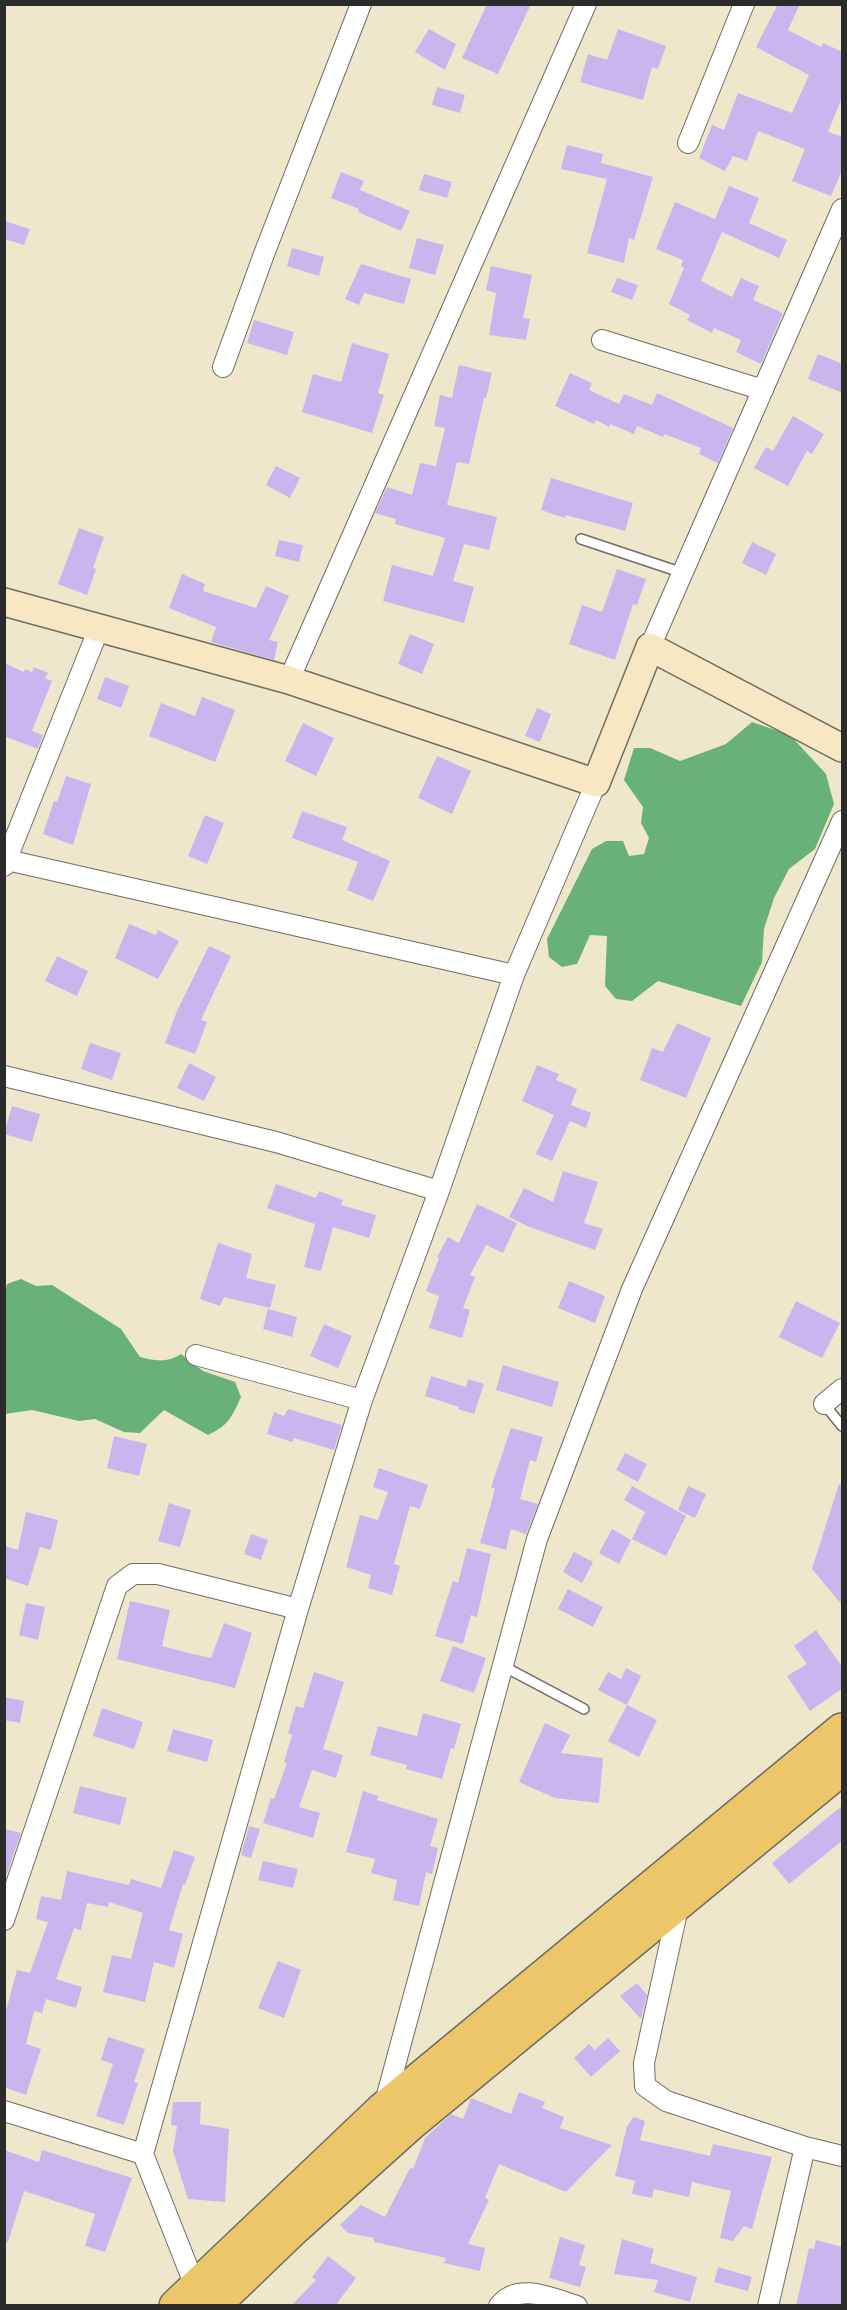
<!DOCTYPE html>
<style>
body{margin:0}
#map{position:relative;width:847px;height:2310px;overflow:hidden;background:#eee7cb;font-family:"Shantell Sans",sans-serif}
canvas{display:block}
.frame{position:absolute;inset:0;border:6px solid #2b2b2b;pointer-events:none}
</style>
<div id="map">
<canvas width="847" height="2310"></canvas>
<div class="frame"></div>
</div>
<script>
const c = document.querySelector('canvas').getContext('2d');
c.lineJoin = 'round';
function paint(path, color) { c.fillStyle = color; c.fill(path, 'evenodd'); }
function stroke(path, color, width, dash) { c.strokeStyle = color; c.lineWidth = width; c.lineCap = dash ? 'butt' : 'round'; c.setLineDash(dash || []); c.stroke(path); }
const forest = new Path2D(`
 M752 722 790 735 826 774 834 804 815 849 789 869 774 898 764 929 762 962 741 1006 658 981 632 1001 616 999 605 986 607 936 590 935 577 964 562 967 549 957 547 939 592 849 606 841H623L629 856 644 854 649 838 641 823 643 807 624 780 634 748H650L680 761 726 744Z
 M21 1279 36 1286 52 1285 121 1329 140 1357C155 1361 168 1363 181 1354L203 1371 235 1382 241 1397C232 1417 228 1426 208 1435L164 1410 140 1433 124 1432 95 1419 79 1421 32 1410 5 1414V1292L7 1284Z`);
const building = new Path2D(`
 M487 4H531L498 74 462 58Z
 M778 4H800L788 30 821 47 823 43 843 52V95L828 132 843 137V168L831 196 792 181 805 149 758 131 747 161 733 156 725 171 699 158 712 125 724 130 738 93 792 113 809 75 756 47Z
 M429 29 456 44 445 70 415 52Z
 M618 29 666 46 658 69 652 67 643 100 580 82 588 54 607 60Z
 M437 87 465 95 460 113 432 105Z
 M567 145 603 154 601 163 653 177 634 240 629 238 624 263 587 253 607 179 561 169Z
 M341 172 364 181 360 190 410 211 401 231 358 212 359 209 331 198Z
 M424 174 452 182 447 198 419 190Z
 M729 186 759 198 749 223 787 240 779 258 722 232 701 281 732 297 741 278 759 286 753 300 783 313 761 364 736 352 741 340 714 328 712 333 687 320 690 315 669 304 684 268 681 266 683 260 656 249 675 202 715 219Z
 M4 221 30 229 24 245 4 239Z
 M417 238 444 245 435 275 409 268Z
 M292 248 324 257 319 276 287 266Z
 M361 264 411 279 404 304 364 293 359 305 345 299Z
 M491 266 532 275 523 318 530 319 526 340 489 335 496 293 486 290Z
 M617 278 638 285 632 300 611 292Z
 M254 320 294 332 287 355 247 343Z
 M352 343 389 354 378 393 384 395 372 433 302 412 313 374 341 382Z
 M818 354 843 364V393L808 379Z
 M459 365 492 373 486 398H484L469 464 457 462 447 505 497 517 489 550 464 544 453 581 474 587 464 623 383 601 392 565 433 576 445 538 395 524 396 519 375 513 387 487 412 495 420 463 436 466 445 428 434 426 440 395 452 398Z
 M570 373 592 383 589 390 619 404 624 394 652 405 657 393 733 428 718 463 699 454 701 448 664 434 663 437 637 426 634 434 610 424 609 427 596 420 594 424 555 406Z
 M793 416 824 434 812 454 807 451 788 486 754 468 766 447 773 451Z
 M276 466 300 478 290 498 266 485Z
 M551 478 633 503 625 531 566 515 565 518 541 510Z
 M79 528 104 537 93 568 96 569 87 595 58 584Z
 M279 540 303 545 299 562 275 556Z
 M752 542 776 554 766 575 742 563Z
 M617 569 646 579 637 605 633 604 615 660 569 644 582 605 602 612Z
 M182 574 205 584 203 591 256 608 266 586 289 596 269 640 278 642 274 660 211 642 216 627 169 608Z
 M410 634 434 644 422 674 398 664Z
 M4 663 24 672 25 669 32 672 34 667 48 673 45 678 52 681 32 731 43 735 38 749 4 736Z
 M105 677 129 686 121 708 97 699Z
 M202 697 235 710 215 762 149 736 161 703 195 716Z
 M537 708 551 714 540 742 525 736Z
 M303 723 334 738 316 776 285 761Z
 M437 756 471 771 452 814 418 798Z
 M66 776 91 784 73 845 43 834 54 801 57 802Z
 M302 811 347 827 342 840 390 861 373 901 347 890 358 862 292 838Z
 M205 815 224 823 207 864 188 856Z
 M129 924 156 935 158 930 179 941 158 979 115 958Z
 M209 946 231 956 201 1020 207 1022 195 1054 165 1043 177 1011Z
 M57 956 88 971 77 996 45 981Z
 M677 1023 711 1038 686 1098 640 1080 652 1048 663 1052Z
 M90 1043 121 1053 112 1080 81 1069Z
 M189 1063 216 1077 204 1101 177 1088Z
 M537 1065 559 1074 556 1080 577 1089 571 1105 591 1113 586 1128 570 1121 552 1161 536 1154 554 1115 522 1101Z
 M12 1106 40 1114 32 1142 4 1134Z
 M563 1171 598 1182 584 1223 603 1229 595 1250 527 1226 509 1217 524 1188 553 1202Z
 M276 1184 316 1198 319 1191 343 1200 341 1205 376 1215 369 1238 333 1227 321 1271 304 1267 315 1224 267 1208Z
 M477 1204 517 1223 503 1253 486 1245 470 1275 475 1277 463 1308 470 1310 462 1338 429 1328 439 1296 426 1291 439 1258 437 1257 448 1237 459 1243Z
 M218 1243 252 1254 246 1278 276 1285 270 1308 224 1297 220 1306 200 1299Z
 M569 1281 605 1296 595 1323 558 1308Z
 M796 1301 840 1323 822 1358 779 1337Z
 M268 1309 297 1317 292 1337 263 1329Z
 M324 1324 352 1336 338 1368 310 1356Z
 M503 1365 559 1382 552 1407 496 1390Z
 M431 1376 466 1387 468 1379 484 1384 474 1414 458 1409 459 1407 425 1396Z
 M288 1409 342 1425 334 1450 294 1438 292 1442 267 1434 274 1412 284 1416Z
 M511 1428 543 1437 536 1462 530 1460 520 1499 538 1504 526 1534 511 1529 506 1550 480 1543 495 1489 491 1487Z
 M114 1436 147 1444 139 1476 107 1468Z
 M625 1453 647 1464 638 1482 616 1470Z
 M379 1468 428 1485 420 1509 410 1506 394 1564 400 1566 392 1595 368 1588 371 1575 346 1567 360 1515 378 1520 388 1492 373 1487Z
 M839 1484 843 1485V1606L812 1569Z
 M632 1486 686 1516 666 1556 632 1539 645 1512 624 1500Z
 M688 1486 706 1494 695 1518 678 1510Z
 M169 1503 191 1510 180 1547 158 1541Z
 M26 1512 58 1520 51 1550 40 1547 28 1586 4 1578V1546L18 1550Z
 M612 1529 631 1540 619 1564 599 1553Z
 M251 1534 268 1540 261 1560 244 1554Z
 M467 1548 491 1554 477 1617 471 1615 463 1644 435 1636 453 1581 458 1583Z
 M574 1552 593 1562 582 1583 563 1572Z
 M568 1589 603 1607 593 1627 558 1609Z
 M130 1601 170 1610 162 1646 193 1654 211 1658 224 1623 252 1633 235 1688 117 1659Z
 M26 1603 45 1607 38 1640 19 1635Z
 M816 1630 843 1668V1688L810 1711 787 1676 807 1664 794 1646Z
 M453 1646 486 1658 474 1693 440 1681Z
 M626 1668 641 1676 627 1705 657 1720 639 1757 608 1741 627 1705 598 1690 608 1672 621 1679Z
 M314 1672 344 1682 323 1749 343 1755 336 1778 312 1770 299 1807 320 1813 313 1838 263 1823 271 1798 274 1799 287 1763 284 1762 292 1735 288 1733 296 1706 303 1708Z
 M4 1697 24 1701 20 1723 4 1720Z
 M102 1708 143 1722 134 1749 93 1736Z
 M423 1713 461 1724 454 1749 451 1748 442 1779 406 1769 407 1765 370 1755 378 1726 417 1736Z
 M545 1723 570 1735 561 1753 603 1758 599 1803 555 1798 519 1782Z
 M173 1729 213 1740 207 1762 167 1751Z
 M80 1786 127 1798 120 1825 73 1813Z
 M363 1791 378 1796 377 1800 438 1819 430 1846 438 1848 432 1874 426 1872 419 1906 393 1900 397 1880 371 1873 375 1859 346 1852Z
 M843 1805V1840L789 1884 772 1863Z
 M249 1826 260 1829 251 1858 241 1855Z
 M4 1829 21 1833 6 1876H4Z
 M174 1850 195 1857 185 1885 183 1884 169 1930 183 1934 174 1968 154 1962 145 2002 103 1992 112 1955 131 1959 143 1913 109 1902 108 1907 87 1903 81 1930 74 1928 56 1979 82 1987 76 2008 46 1999 42 2013 34 2011 26 2044 41 2049 26 2095 4 2087V2018L17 1970 30 1973 48 1922 36 1919 41 1896 61 1900 67 1871 129 1885 131 1879 161 1888Z
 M263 1861 298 1869 293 1888 258 1880Z
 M278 1961 301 1970 284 2018 258 2008Z
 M637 1983 647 1995 641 2019 620 1996Z
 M108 2037 145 2049 134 2082 138 2083 124 2125 96 2116 113 2064 101 2060Z
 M608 2038 620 2051 591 2077 574 2058 589 2044 595 2050Z
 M519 2092 545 2102 542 2108 564 2117 560 2128 612 2145 566 2192 499 2164 485 2198 489 2200 468 2244 485 2248 480 2271 444 2263 446 2258 374 2242V2238L348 2233 340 2225 361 2205 385 2217 410 2168 413 2169 425 2138 451 2114 463 2119 471 2098 511 2114Z
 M173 2102H201L200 2124 229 2129 225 2202 188 2199 173 2151 177 2126 171 2125Z
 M634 2117 645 2121 640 2140 710 2156 713 2144 772 2157 752 2229 744 2226 733 2241 720 2238 731 2191 692 2182 689 2197 654 2189 652 2198 632 2194 635 2181 615 2176 627 2126Z
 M4 2150 39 2162 42 2150 132 2178 105 2252 85 2246 95 2214 24 2191 8 2242H4Z
 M560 2237 585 2245 579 2265 586 2267 580 2287 549 2278Z
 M622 2239 654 2249 650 2263 697 2277 690 2302 654 2292 658 2280 614 2274Z
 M816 2240 843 2247V2306H796L809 2248 814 2249Z
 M328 2256 356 2278 335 2306H291L316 2280 312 2277Z
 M718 2267 752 2277 748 2291 714 2282Z`);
const lane = new Path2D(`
 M581 539 683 573
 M824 1404 842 1426
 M503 1666 584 1709`);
const street = new Path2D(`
 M688 143 744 4
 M602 340 763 390
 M223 367 264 254 361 4
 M650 647 842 209
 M289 680 586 4
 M7 860 514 975
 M4 866 99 628
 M4 1076 276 1142 439 1191
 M196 1355 362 1400
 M824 1404 842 1389
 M679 1903 644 2063 645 2086 666 2101 805 2147 842 2156
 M4 1920 117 1586 133 1574H158L298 1609
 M384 2106 537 1539 632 1289 842 821
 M4 2111 143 2154
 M195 2286 143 2154 298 1609 362 1400 439 1191 514 975 596 783
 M499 2306C518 2281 553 2299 577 2306
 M768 2306 805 2147`);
const secondary = new Path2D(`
 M4 602 289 680 596 783 650 647 842 748`);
const highway = new Path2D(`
 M176 2306 382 2110 842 1730
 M213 2306 292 2230 411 2123 842 1768`);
paint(forest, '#68b27a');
paint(building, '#c8b7ef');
stroke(lane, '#6f6d63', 12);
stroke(street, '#6f6d63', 22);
stroke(secondary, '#6f6d63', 30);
stroke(highway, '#6f6d63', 36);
stroke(lane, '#fff', 9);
stroke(street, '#fff', 20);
stroke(secondary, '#f7e8c3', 27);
stroke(highway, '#ecc669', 33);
</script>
